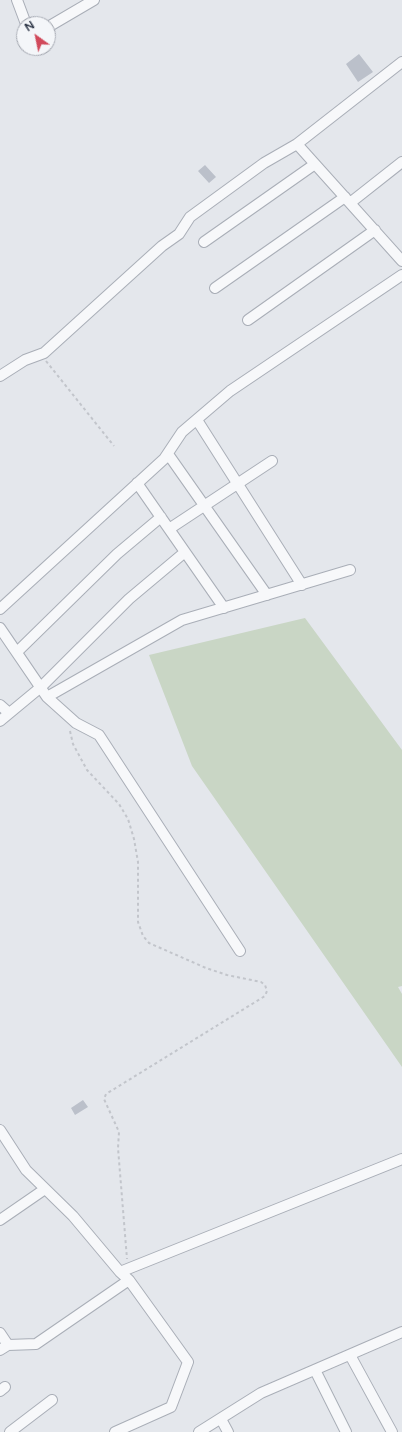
<!DOCTYPE html>
<style>
body{margin:0}
#map{position:relative;width:402px;height:1432px;overflow:hidden;background:#e4e7ec;font-family:"Varela Round",sans-serif}
canvas{display:block}
.north{position:absolute;left:16px;top:16px;width:40px;height:40px;box-sizing:border-box;background:#f4f6f9;border:1px solid #a4a8b1;border-radius:50%;rotate:327deg;font-size:11px;font-weight:700;line-height:16px;text-align:center;color:#2b3445}
.north::after{content:'';display:block;margin:auto;width:14px;height:18px;background:#d1495b;clip-path:polygon(50% 0,100% 100%,50% 72%,0 100%)}
</style>
<div id="map">
<canvas width="402" height="1432"></canvas>
<div class="north">N</div>
</div>
<script>
const c = document.querySelector('canvas').getContext('2d');
c.lineJoin = 'round';
function paint(path, color) { c.fillStyle = color; c.fill(path, 'evenodd'); }
function stroke(path, color, width, dash) { c.strokeStyle = color; c.lineWidth = width; c.lineCap = dash ? 'butt' : 'round'; c.setLineDash(dash || []); c.stroke(path); }
const green = new Path2D(`
 M305 618 402 750V986L398 987 402 994V1067L192 766 149 655Z`);
const building = new Path2D(`
 M359 54 373 72 358 82 346 64Z
 M205 165 216 177 209 183 198 171Z
 M83 1100 88 1107 75 1115 71 1108Z`);
const path = new Path2D(`
 M46 361 114 446
 M70 731 73 744 87 770 119 804 128 819 134 839 138 862V922L143 936 149 943 206 968 227 975 261 982 265 985 267 991 265 996 106 1094 104 1099 119 1132 118 1148 127 1259`);
const minor = new Path2D(`
 M17 0 26 24
 M48 27 94 0
 M402 62 297 144 402 261
 M350 203 402 162
 M204 242 315 164
 M215 288 345 197
 M248 320 375 230
 M0 376 25 360 44 353 162 246 179 234 190 217 264 163 297 144
 M197 420 302 585
 M168 454 267 595
 M137 483 224 608
 M169 529 272 461
 M0 609 164 459 182 432 230 391 402 275
 M0 628 47 697 76 723 99 735 240 951
 M17 652 117 554 161 517
 M47 697 182 620 350 570
 M0 705 9 713
 M0 721 41 687 129 599 185 552
 M0 1130 26 1170 73 1216 120 1272 129 1280 188 1362 171 1407 115 1432
 M0 1220 45 1189
 M120 1272 402 1159
 M0 1333 8 1345
 M0 1350 8 1345 36 1344 129 1280
 M350 1355 392 1432
 M315 1370 346 1432
 M0 1391 5 1387
 M221 1419 228 1432
 M10 1432 52 1400
 M199 1432 261 1393 402 1332`);
paint(green, '#c9d6c5');
paint(building, '#bbc0ca');
stroke(minor, '#a9aeb7', 12);
stroke(path, '#c2c5cb', 2, [3, 3]);
stroke(minor, '#f7f8fa', 10);
</script>
